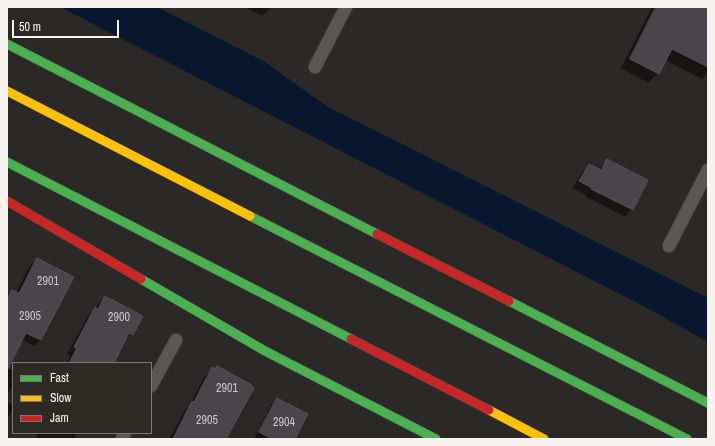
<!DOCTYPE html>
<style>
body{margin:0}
#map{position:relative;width:715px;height:446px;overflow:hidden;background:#2b2927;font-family:"Archivo Narrow",sans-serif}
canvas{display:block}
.frame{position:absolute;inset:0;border:8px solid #f6f3f0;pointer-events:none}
.legend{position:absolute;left:12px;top:362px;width:140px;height:72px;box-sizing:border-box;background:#2d2925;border:1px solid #7d7a76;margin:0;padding:5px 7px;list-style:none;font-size:12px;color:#f6f3f0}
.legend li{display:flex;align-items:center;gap:8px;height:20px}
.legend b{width:20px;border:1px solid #7d7a76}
.scale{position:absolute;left:12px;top:20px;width:107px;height:18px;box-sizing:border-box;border:2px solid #f6f3f0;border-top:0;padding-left:5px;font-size:12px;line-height:14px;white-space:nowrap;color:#f6f3f0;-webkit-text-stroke:3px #2d2925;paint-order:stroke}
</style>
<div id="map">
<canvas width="715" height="446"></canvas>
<div class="frame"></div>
<ul class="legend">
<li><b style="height:5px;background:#4caf50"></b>Fast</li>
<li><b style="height:5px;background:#ffc107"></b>Slow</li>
<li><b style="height:5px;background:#c62828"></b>Jam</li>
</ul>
<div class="scale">50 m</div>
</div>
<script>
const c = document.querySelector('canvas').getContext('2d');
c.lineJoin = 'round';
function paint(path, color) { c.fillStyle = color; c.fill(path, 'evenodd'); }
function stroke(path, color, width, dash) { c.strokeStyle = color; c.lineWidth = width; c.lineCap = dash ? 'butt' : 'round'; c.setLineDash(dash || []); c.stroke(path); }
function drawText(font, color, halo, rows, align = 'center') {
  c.font = font + ' "Archivo Narrow",sans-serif'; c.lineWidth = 3; c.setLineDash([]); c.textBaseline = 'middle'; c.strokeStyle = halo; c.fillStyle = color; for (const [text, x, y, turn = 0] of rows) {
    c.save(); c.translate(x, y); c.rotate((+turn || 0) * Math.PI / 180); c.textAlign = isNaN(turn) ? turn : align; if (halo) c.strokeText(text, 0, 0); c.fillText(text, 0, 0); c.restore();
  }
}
const water = new Path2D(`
 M60 7H157L265 62 328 107 708 298V342L647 308Z`);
const shadow = new Path2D(`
 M244 7H271L262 16Z
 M652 7H708V73L702 79 665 60 658 73 648 83 621 68Z
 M607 160 647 181 632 209 625 217 585 196 586 195 573 188 582 172 589 165 599 170Z
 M37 259 41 340 34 346 22 340 7 368 13 371V385L7 396V297L12 291 16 293 30 265Z
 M105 297 132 334 124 341 112 363H66L70 356 67 354 88 316Z
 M212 368 225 439H169L185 410 190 405 205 376Z
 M277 399 294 439H254L271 405Z
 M7 402 13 405V408L7 420Z
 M38 433H77L74 439H35Z`);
const building = new Path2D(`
 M656 7H708V67L672 49 659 74 630 59Z
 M607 159 648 180 633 210 591 189 592 188 579 181 589 164 601 170Z
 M37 258 74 277 41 340 26 333 7 371V300L12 290 19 293Z
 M105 296 143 316 133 335 129 333 114 363H69L77 348 74 347 86 324 95 307 98 309Z
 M217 366 252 385 251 387 254 388 226 439H173L192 401 194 402 212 367 215 369Z
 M277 398 308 414 295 439H272L259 432Z`);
const street = new Path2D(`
 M315 67 346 7
 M669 246 708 170
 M151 386 176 340
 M122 439 125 433`);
const fast = new Path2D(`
 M7 44 377 234
 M7 162 351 339
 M250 216 687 439
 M141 279 265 351 436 439
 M509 301 708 403`);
const slow = new Path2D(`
 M7 91 250 216
 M489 410 544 439`);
const jam = new Path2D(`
 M7 201 141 279
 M377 234 509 301
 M351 339 489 410`);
const numberNames = [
 ["2901",48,282],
 ["2905",30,317],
 ["2900",119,318],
 ["2901",227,389],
 ["2905",207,421],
 ["2904",284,423]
];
paint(water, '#08172d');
paint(shadow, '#0007');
paint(building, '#49454a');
stroke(building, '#525150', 1);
stroke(street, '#494745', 14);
stroke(fast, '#494745', 10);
stroke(slow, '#494745', 10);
stroke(jam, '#494745', 10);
stroke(street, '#5a5856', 12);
stroke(fast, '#4caf50', 9);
stroke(slow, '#ffc107', 9);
stroke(jam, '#c62828', 9);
drawText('12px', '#cbc8c6', null, numberNames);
</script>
